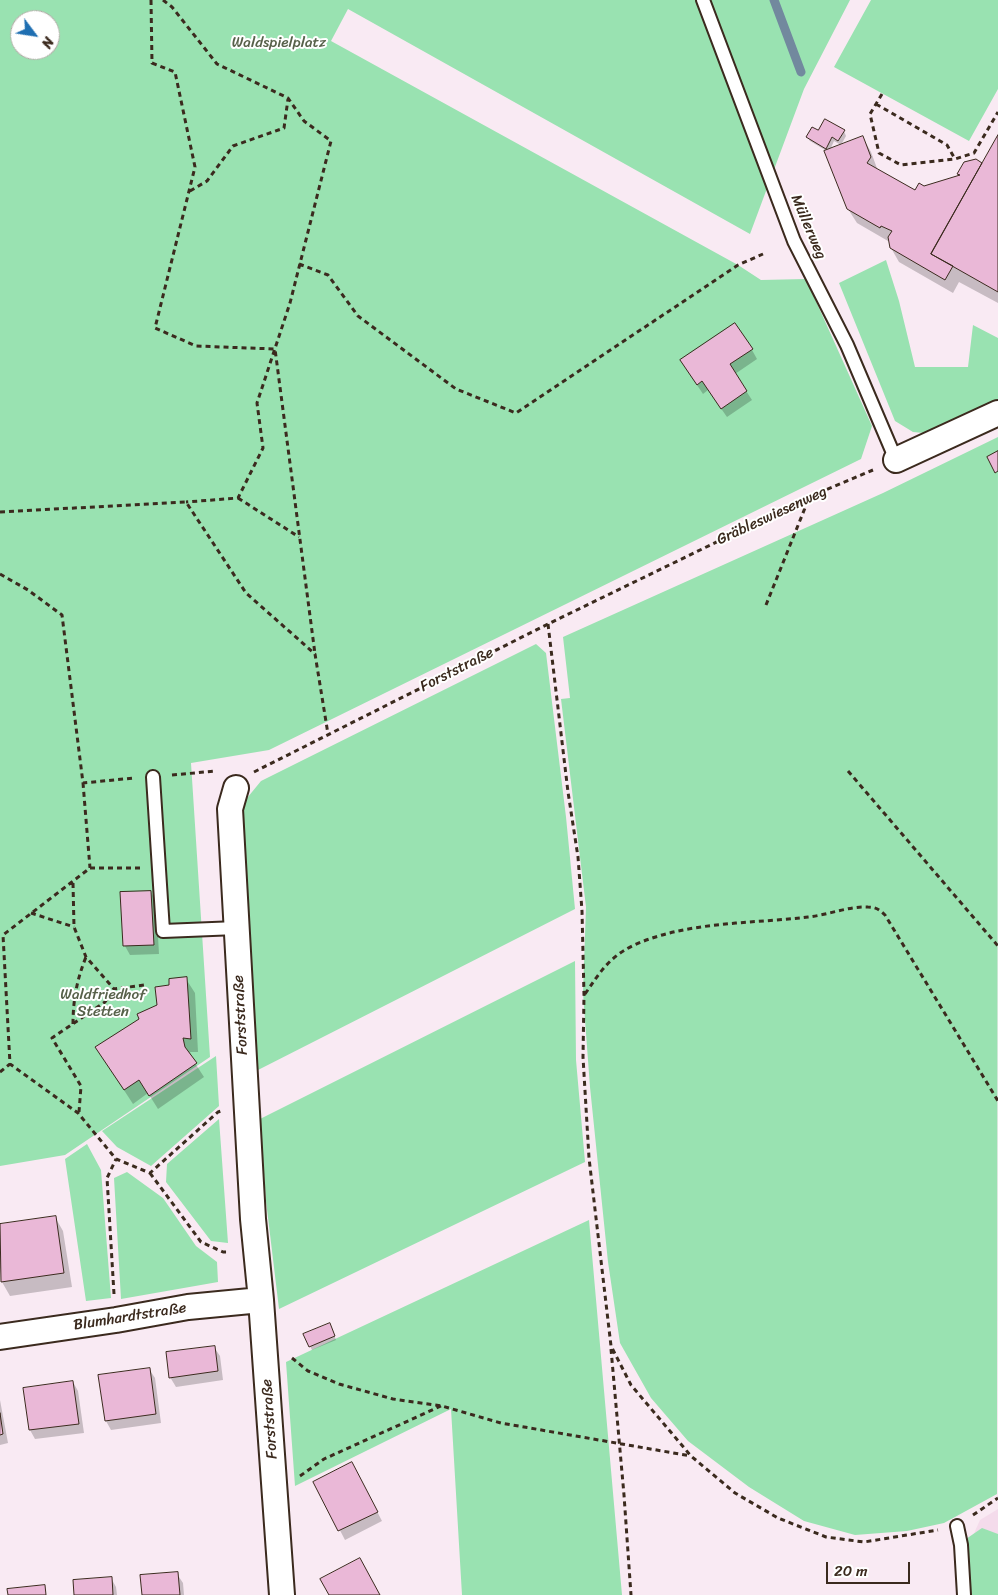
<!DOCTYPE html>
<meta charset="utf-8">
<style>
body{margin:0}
#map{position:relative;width:998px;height:1595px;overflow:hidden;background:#f9eaf3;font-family:Sriracha,sans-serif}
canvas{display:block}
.north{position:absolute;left:10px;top:10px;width:50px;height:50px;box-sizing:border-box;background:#fff;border:1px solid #b1aaa5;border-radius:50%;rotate:121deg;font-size:14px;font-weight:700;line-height:20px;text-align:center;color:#3b2a1e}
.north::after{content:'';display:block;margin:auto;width:18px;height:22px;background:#1f6fb2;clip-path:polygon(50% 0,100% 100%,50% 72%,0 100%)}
.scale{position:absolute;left:826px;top:1562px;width:84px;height:22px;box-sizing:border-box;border:2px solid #3b2a1e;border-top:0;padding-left:6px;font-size:15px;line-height:18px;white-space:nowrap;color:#3b2a1e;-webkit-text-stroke:4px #fff;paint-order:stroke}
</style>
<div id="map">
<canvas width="998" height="1595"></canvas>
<div class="north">N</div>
<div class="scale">20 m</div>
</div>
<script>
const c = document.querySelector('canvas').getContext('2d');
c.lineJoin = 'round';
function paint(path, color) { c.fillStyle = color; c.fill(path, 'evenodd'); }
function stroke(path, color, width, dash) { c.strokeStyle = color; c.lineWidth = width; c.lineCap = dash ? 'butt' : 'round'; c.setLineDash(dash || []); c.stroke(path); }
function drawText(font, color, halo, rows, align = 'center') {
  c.font = font + ' Sriracha,sans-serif'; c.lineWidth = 4; c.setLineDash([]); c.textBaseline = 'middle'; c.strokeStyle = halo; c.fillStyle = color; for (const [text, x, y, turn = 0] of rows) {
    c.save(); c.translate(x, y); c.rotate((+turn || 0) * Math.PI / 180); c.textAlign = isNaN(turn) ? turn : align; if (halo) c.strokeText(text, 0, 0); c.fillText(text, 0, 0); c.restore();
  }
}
const built = new Path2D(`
 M998 1509V1595L971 1540 980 1520Z`);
const green = new Path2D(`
 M0 0H850L804 89 750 234 348 9 331 41 738 265 761 280 806 279 872 426 861 459 269 750 191 763 210 1057 65 1155 0 1166ZM20 20H50V50H20Z
 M871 0H998V89L969 141 834 67Z
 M886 260 899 301 915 367H968L973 325 998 338V402L934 434 913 432 895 421 839 283Z
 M998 437 997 1494 944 1523 907 1531 855 1535 804 1521 749 1487 688 1441 651 1398 620 1343 608 1262 590 1087 583 993 586 907 561 699 570 698 563 637 883 493Z
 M536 644 546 653 566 817 575 909 258 1070 237 834 243 803 261 781Z
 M575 961 576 1060 585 1162 279 1309 266 1201 260 1119Z
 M216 1056 219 1106 151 1166 117 1147 102 1131Z
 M219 1119 228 1243 211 1241 166 1182 167 1164Z
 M87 1144 101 1170 111 1298 86 1301 65 1159Z
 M127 1172 163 1198 196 1246 217 1262 218 1282 121 1299 114 1178Z
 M589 1220 622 1595H462L451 1409 295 1486 286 1362Z
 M982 1528 998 1534V1595H970L966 1539Z`);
const shadow = new Path2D(`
 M844 131 846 136 841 145 834 141 830 150 863 138 871 152 878 171 916 192 924 187 961 176 959 174 976 161 983 165 998 138V303L959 282 953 293 899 262 891 248 890 238 888 241 857 223 848 209 825 150 810 141 807 137 818 132Z
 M752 350 757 359 735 374 752 400 727 417 708 390 703 394 687 370Z
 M151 892 156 901 159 954 130 955 125 946 122 894Z
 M186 979 195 993 198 1052H190L191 1057 204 1077 158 1109 148 1093 133 1104 105 1061 141 1020 158 1006 171 987Z
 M55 1217 63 1231 72 1287 10 1296 2 1282 0 1267V1225Z
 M332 1329 336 1340 312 1350 310 1346Z
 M214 1347 220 1356 223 1380 176 1387 170 1377Z
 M149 1369 155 1378 161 1423 111 1430 106 1421Z
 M73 1382 78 1391 84 1433 35 1439 30 1430 24 1389Z
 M0 1400 8 1443 0 1445Z
 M357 1473 382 1521 345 1540 315 1482Z
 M177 1574 183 1583 184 1595H143Z
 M111 1578 116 1587 117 1595H75Z`);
const stream = new Path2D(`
 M774 0 801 72`);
const building = new Path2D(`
 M825 119 845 130 838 141 832 137 826 149 806 137 812 127 818 130Z
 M998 135V292L931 254Z
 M863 136 871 157 867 163 915 190 919 183 924 186 960 175 957 174 964 162 976 159 982 163 931 254 953 266 945 280 890 248 888 237 892 231 881 226 880 228 847 209 824 151Z
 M735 323 753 349 730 364 747 391 721 409 702 381 697 385 680 360Z
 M998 451V471L995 473 987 457Z
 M151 891 154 945 123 946 120 892Z
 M187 977 191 1039 183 1038 185 1047 197 1063 149 1096 139 1080 124 1090 95 1047 139 1019 137 1014 157 1005 155 987 169 985V979Z
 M56 1216 64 1273 1 1282 0 1224Z
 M330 1323 335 1336 309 1347 303 1334Z
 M215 1346 218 1371 169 1378 166 1352Z
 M150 1368 156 1414 105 1421 98 1375Z
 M73 1381 79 1424 29 1430 23 1388Z
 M0 1413 3 1434 0 1435Z
 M352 1462 378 1512 338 1531 313 1482Z
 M360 1558 380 1595H329L320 1579Z
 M178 1572 180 1595H142L140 1575Z
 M112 1577 113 1595H74L73 1580Z
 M45 1585 46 1595H8L7 1589Z`);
const path = new Path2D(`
 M151 0 152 63 175 72 195 167 155 328 196 346 275 349 315 654
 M163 0 172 7 217 64 288 98 304 121 331 141 290 303 257 403 263 448 238 498 186 502
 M882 94 870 114 879 153 901 165 955 159 974 153 998 112
 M876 104 947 145 955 159
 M190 191 207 181 233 146 284 128 288 99
 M299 264 328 275 358 316 456 389 516 413 738 265 763 254
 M238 498 299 537
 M0 512 186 502 246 593 315 654 328 734
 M0 574 28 590 62 615 83 783 134 778
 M766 605 809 498
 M548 624 568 792 578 857 582 911 584 995 583 1057 589 1158 611 1346 631 1385 691 1456 735 1493 778 1518 826 1537 864 1542 938 1530
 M848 771 998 946
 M254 772 548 624 809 497 873 470
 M172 775 216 771
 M83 783 90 868
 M140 868H90L3 935 10 1064 78 1113 116 1159 150 1173 218 1112 221 1111
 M73 883 74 927 86 957 114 989 144 985
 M31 913 74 927
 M585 994C599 974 608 958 632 946 686 921 750 924 808 917 828 915 849 906 868 907 876 907 880 910 885 915L998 1101
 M73 1024C73 1000 77 979 86 957
 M0 1072 10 1064
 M79 1112 81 1086 52 1038 105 1002 114 989
 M150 1173 201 1242 223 1252H230
 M114 1294 107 1178 116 1159
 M611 1349 624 1495 631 1595
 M292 1358 308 1371 339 1384 393 1399 442 1406 501 1423 691 1456
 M300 1476 324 1459 441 1406
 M973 1515 998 1498`);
const lane = new Path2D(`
 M703 0 794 241 847 345 896 460
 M153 777 163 931 237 928
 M957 1526 961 1545 964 1595`);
const street = new Path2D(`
 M896 460 998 413
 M236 788 230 809 253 1219 261 1300 282 1595
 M0 1337 116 1320 188 1307 261 1300`);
const parkNames = [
 ["Waldspielplatz",279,43],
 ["Waldfriedhof",103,995],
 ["Stetten",103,1012]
];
const streetNames = [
 ["Müllerweg",808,227,67],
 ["Gräbleswiesenweg",772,516,-25],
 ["Forststraße",457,670,-27],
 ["Forststraße",241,1015,-93],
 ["Blumhardtstraße",130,1317,-9],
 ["Forststraße",270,1419,-94]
];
paint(built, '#f4dbeb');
paint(green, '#99e2b1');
paint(shadow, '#0003');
stroke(stream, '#72899e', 9);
paint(building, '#eab8d7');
stroke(building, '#3b2a1e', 1);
stroke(lane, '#3b2a1e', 16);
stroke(street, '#3b2a1e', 28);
stroke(path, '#3b2a1e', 3, [5, 4]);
stroke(lane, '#fff', 12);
stroke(street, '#fff', 24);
drawText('15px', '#57614a', '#fff', parkNames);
drawText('15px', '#3b2a1e', '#fff', streetNames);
</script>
